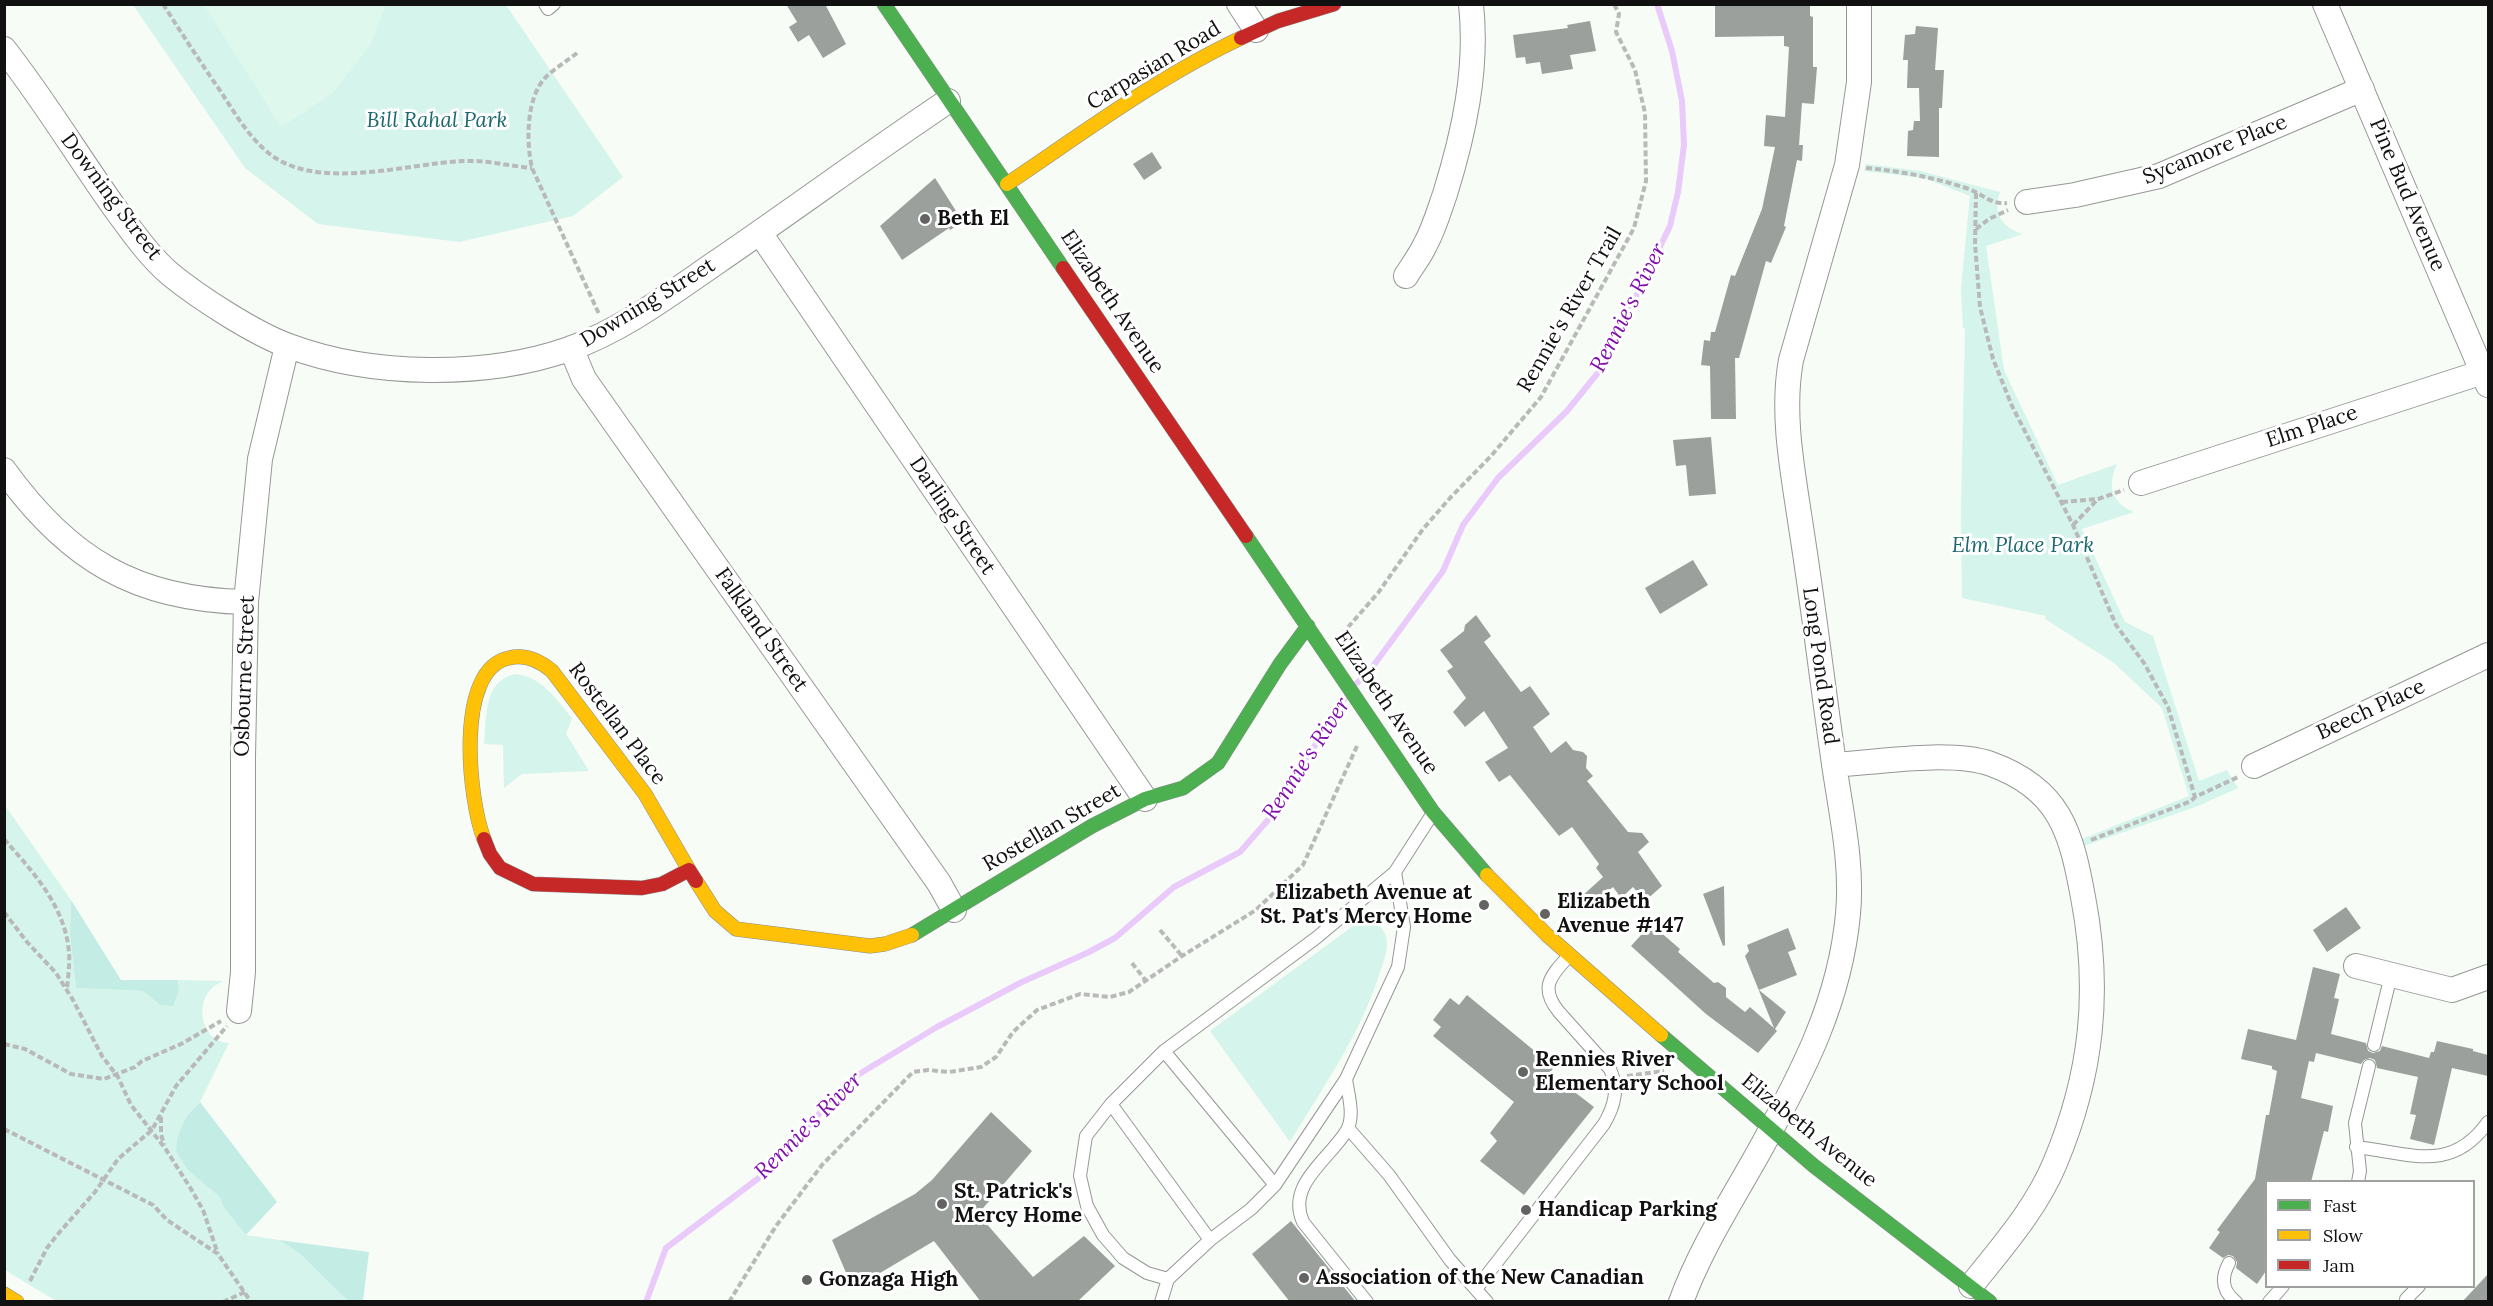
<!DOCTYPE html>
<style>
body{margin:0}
#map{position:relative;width:2493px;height:1306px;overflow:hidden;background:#f7fcf7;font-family:Lora,serif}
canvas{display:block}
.frame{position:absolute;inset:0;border:6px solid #111;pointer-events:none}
.legend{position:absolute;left:2265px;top:1180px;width:210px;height:108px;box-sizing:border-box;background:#fff;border:2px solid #a0a0a0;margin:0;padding:8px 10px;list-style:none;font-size:18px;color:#111}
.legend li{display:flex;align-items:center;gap:12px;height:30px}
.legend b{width:30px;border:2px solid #a0a0a0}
</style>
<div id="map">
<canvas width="2493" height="1306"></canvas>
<div class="frame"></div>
<ul class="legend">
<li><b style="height:8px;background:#4caf50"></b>Fast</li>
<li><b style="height:8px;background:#ffc107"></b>Slow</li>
<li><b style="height:8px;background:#c62828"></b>Jam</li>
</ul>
</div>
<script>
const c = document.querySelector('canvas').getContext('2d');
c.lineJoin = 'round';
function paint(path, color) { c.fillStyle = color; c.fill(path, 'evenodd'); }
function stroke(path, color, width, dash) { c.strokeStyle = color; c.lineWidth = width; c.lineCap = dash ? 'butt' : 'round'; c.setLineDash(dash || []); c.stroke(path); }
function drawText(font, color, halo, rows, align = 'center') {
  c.font = font + ' Lora,serif'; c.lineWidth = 6; c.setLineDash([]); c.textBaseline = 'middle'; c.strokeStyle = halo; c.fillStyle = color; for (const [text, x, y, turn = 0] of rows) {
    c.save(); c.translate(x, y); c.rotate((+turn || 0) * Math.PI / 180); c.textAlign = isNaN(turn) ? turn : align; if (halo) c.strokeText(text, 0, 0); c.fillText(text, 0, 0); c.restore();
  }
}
const green = new Path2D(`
 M133 5H506L623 177 573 216 459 242 318 224 245 168Z
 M1866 164 1920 171 2000 192C1992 213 2003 229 2023 234L1986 246 2004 370 2058 485 2117 464C2107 485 2111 503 2134 512L2082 529 2125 622 2153 636 2199 781 2227 770 2238 788 2198 806 2084 846 2082 839 2189 796 2162 708 2114 663 2045 619 2046 616 1962 598 1961 509 1965 329 1963 328 1961 287 1970 196 1924 178 1864 171Z
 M515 674C541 676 556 699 572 718L566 734 589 771 522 774 504 788 503 745 484 744C487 718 483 681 515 674Z
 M4 804 71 900 70 934 76 988 143 991 160 1005 179 990 178 980 223 981C219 983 214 986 211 989 194 1007 203 1042 229 1043L200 1102 186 1117 207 1184 219 1196 224 1208 246 1235 279 1240 300 1254 348 1301H56L5 1270Z
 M1364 922H1375C1383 928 1387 935 1387 945 1386 957 1381 969 1377 981 1358 1038 1321 1090 1290 1142L1210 1031 1353 926Z`);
const forest = new Path2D(`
 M71 900 121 980H178L179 990 173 1006 160 1005 143 991 76 988 70 934Z
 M200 1102 277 1202 246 1235 224 1208 219 1196 187 1169 176 1151 178 1136 186 1117Z
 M279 1240 369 1252 363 1301H348L300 1254Z`);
const pitch = new Path2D(`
 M204 5H386L370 46 332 94 281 127Z`);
const stream = new Path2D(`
 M1357 683 1371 669 1443 571 1463 525 1498 478 1567 411 1601 369 1670 226 1678 192 1684 145 1682 101 1672 51 1657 4
 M646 1302 666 1248 764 1174 802 1137 827 1103 851 1079 937 1027 1022 982 1087 953 1115 938 1174 887 1240 852 1268 820 1345 698`);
const building = new Path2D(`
 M786 4H825L846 44 823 58 809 35 798 42 789 27 797 22Z
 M1810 4V16L1813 17V67H1817L1814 104 1802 103 1799 145H1803L1802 161 1797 160 1784 226 1786 227 1771 263 1766 261 1739 358H1735L1736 419H1711L1710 366 1701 365 1704 340 1710 341 1711 332H1715L1731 275 1735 276 1762 209 1775 147 1764 146 1766 115 1785 117 1789 47 1784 46V36L1715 37V5Z
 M1590 21 1596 51 1570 55 1573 69 1542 74 1540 62 1526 64 1525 57 1516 58 1513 35 1568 28 1567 25Z
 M1916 26 1938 28 1935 70H1944L1942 108H1939V157L1907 156 1908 131 1913 130 1914 121H1920L1919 88H1907L1908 60H1903L1905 35 1915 34Z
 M1152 152 1162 168 1144 180 1133 164Z
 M935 178 963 222 950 230 949 228 902 260 880 226Z
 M1711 437 1716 494 1689 496 1686 465 1676 466 1673 440Z
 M1693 560 1708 585 1660 614 1645 588Z
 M1476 615 1491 636 1484 642 1521 692 1530 686 1550 714 1533 727 1551 753 1566 741 1573 750 1583 752 1587 756 1586 768 1593 776 1587 781 1628 832 1642 833 1649 842 1638 852 1662 886 1645 901 1633 887 1621 898 1613 887 1589 906 1581 897 1603 877 1596 868 1599 864 1572 827 1559 836 1510 775 1499 782 1485 762 1508 748 1484 711 1465 727 1453 712 1466 698 1447 671 1453 667 1440 650 1464 631 1465 625Z
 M1724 886 1725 945 1723 946 1703 894Z
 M2346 907 2361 928 2327 952 2313 930Z
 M1651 924 1680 949 1678 952 1714 983 1718 982 1726 988V997L1745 1012 1750 1007 1774 1028 1745 956 1749 951 1747 945 1788 928 1796 949 1788 952 1797 975 1759 990 1786 1012 1775 1029 1777 1031 1758 1053 1706 1014 1631 946Z
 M2313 967 2340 974 2334 998 2339 999 2331 1034 2366 1043 2368 1051 2373 1053 2380 1051 2382 1046 2429 1058 2431 1052H2434L2437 1041 2473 1049V1051L2488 1055V1076L2452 1068 2434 1145 2410 1139 2416 1115 2410 1114 2418 1077 2377 1068 2375 1060 2370 1058 2364 1060 2361 1064 2316 1053 2314 1062 2309 1061 2301 1098 2333 1106 2328 1132 2324 1131 2311 1182H2266V1271L2257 1284 2236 1268 2237 1262 2233 1256 2228 1255 2223 1258 2209 1248 2220 1232 2217 1230 2255 1179 2266 1115H2269L2277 1071 2272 1069V1066L2241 1059 2248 1029 2296 1040Z
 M1467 995 1554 1067 1550 1073 1594 1107 1524 1195 1480 1161 1497 1141 1490 1133 1514 1102 1433 1036 1441 1027 1433 1020 1450 998 1459 1005Z
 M991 1112 1032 1151 978 1214 1033 1277 1084 1236 1115 1266 1077 1302H981L934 1241 853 1289 832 1240 915 1194 932 1180Z
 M1291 1221 1356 1302H1290L1252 1254Z
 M2488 1274V1302H2462Z`);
const path = new Path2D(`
 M163 4C182 34 201 63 221 92 234 112 247 134 265 150 313 194 406 163 464 161 487 160 509 166 532 168
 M577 53C567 61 555 68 546 77 526 97 526 142 532 168L599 314
 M1866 168C1900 171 1932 177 1966 188 1982 193 1990 205 2007 203
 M1976 193 1975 244 1980 307 1993 359 2012 406 2073 525 2116 625 2144 663 2168 707 2195 797 2238 777
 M1976 229 1989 219 2008 210
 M2062 502 2098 499 2124 490
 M2073 525 2098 499
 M1342 634 1378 593 1423 529 1450 498 1491 456 1541 397 1634 228 1646 181 1645 113 1635 70 1616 32 1619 14 1614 4
 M4 839C33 872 65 906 69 952 70 964 68 977 67 989
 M2091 840 2191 801 2195 797
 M4 912 27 942 56 973 73 1000 102 1056 118 1077 131 1105 165 1148 191 1189 203 1210 218 1254
 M1160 930 1182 956
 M1132 963 1146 981
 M4 1044 25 1049 71 1074 104 1079 135 1067 142 1061 181 1044 221 1021
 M1627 1076 1664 1071
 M161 1117V1134L164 1145
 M4 1129 153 1205 167 1220 218 1254 251 1302
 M30 1281 47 1248 58 1234 95 1192 118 1159 152 1130 176 1086 227 1026
 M223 1302 245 1292
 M729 1302 776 1226 822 1165 913 1072 928 1070 949 1072 981 1067 996 1057 1013 1032 1037 1010 1080 994 1110 997 1129 992 1182 956 1256 910 1303 865 1357 746`);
const lane = new Path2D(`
 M545 4 548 9 554 4
 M1395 872 1433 813
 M2374 1045 2391 975
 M1164 1051 1275 1185
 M1346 1079C1348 1094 1355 1115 1347 1130 1330 1159 1286 1184 1303 1222L1367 1302
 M1111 1104 1210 1240
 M1348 1128 1389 1175 1450 1260 1487 1302
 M2356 1147C2410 1153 2451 1174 2488 1122
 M2358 1182 2360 1171 2355 1123 2369 1066
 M2229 1263C2221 1278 2222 1291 2236 1302
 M1476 1289 1604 1124C1615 1105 1619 1089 1610 1069L1559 1012C1540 989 1549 977 1568 957
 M1161 1302 1168 1279 1210 1240 1251 1209 1275 1185 1346 1079 1398 967 1404 927 1395 872 1316 938 1164 1051 1111 1104 1086 1136 1080 1176 1087 1206 1103 1235 1123 1258 1147 1273 1168 1279
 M2269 1302 2283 1286
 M2409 1302 2406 1299 2419 1286`);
const street = new Path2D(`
 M1239 4 1256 30
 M2325 4 2488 385
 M4 49C44 100 77 155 114 207 131 230 148 255 170 274 198 297 255 334 289 346 372 377 486 378 569 349 621 331 669 295 714 264 793 210 869 154 948 101
 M2027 202 2075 195 2159 176 2362 89
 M760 233 1145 799
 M1406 276C1412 266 1420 256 1425 245 1434 229 1439 211 1445 194 1464 133 1478 69 1471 4
 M571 348 584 379 939 883 954 910
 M4 470C68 559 136 600 246 602
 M2141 483 2483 372
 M1834 765C1879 762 1950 750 1991 764 2060 789 2071 832 2083 897 2101 991 2092 1075 2055 1163 2036 1209 2001 1248 1971 1286
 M2254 766 2488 655
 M2356 966 2452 990 2488 977
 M239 1011 243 972V757L246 602 260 459 287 346
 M1681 1302C1701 1247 1733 1199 1761 1148 1803 1072 1840 1001 1848 914 1853 861 1840 809 1833 757 1822 680 1813 603 1801 527 1793 472 1781 415 1791 360L1847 165 1859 82V4`);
const fast = new Path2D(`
 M884 4 1063 268
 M1246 536 1433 812 1487 875
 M912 935 1092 826 1145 799 1183 788 1218 763 1280 664 1308 626
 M1661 1035 1814 1166 1990 1302`);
const slow = new Path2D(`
 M1007 184C1083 133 1158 77 1241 38
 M484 839C469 801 454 669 509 658 525 654 540 661 552 671L645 794 689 870
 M1487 875 1547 935 1661 1035
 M696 881 715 911 736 929 870 946 885 944 912 935
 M4 1294 17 1302`);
const jam = new Path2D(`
 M1241 38 1278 21 1334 4
 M1063 268 1246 536
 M484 839 490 854 500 868 533 884 642 888 662 884 689 870 696 881`);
const markers = [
 [925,219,6,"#626362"],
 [1484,905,6,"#626362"],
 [1545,914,6,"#626362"],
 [1523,1072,6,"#626362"],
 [942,1204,6,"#626362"],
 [1526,1210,6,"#626362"],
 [1304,1278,6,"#626362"],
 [807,1280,6,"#626362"]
];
const streetNames = [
 ["Carpasian Road",1154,66,-31],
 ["Sycamore Place",2215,150,-22],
 ["Pine Bud Avenue",2407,195,67],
 ["Downing Street",111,197,53],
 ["Elizabeth Avenue",1112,302,56],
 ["Downing Street",648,303,-31],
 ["Rennie's River Trail",1570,310,-60],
 ["Elm Place",2312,427,-18],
 ["Darling Street",952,516,56],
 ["Falkland Street",761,630,55],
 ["Long Pond Road",1820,666,82],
 ["Osbourne Street",245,676,-88],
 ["Elizabeth Avenue",1386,703,56],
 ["Beech Place",2371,710,-25],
 ["Rostellan Place",617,724,53],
 ["Rostellan Street",1052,828,-30],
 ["Elizabeth Avenue",1809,1131,39]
];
const parkNames = [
 ["Bill Rahal Park",437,121],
 ["Elm Place Park",2023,546]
];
const poiNames = [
 ["Beth El",937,219],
 ["Elizabeth Avenue at",1472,893,"right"],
 ["St. Pat's Mercy Home",1472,917,"right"],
 ["Elizabeth",1557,902],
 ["Avenue #147",1557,926],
 ["Rennies River",1535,1060],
 ["Elementary School",1535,1084],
 ["St. Patrick's",954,1192],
 ["Mercy Home",954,1216],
 ["Handicap Parking",1538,1210],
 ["Association of the New Canadian",1316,1278],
 ["Gonzaga High",819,1280]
];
const waterNames = [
 ["Rennie's River",1629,308,-63],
 ["Rennie's River",1307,759,-57],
 ["Rennie's River",809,1126,-45]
];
paint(green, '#d5f4eb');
paint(forest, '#c3ece4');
paint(pitch, '#dff8ed');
stroke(stream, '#e9cafa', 6);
paint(building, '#9ca09c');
stroke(lane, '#959795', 14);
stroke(street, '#959795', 26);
stroke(fast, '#8b8d8b', 15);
stroke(slow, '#8b8d8b', 15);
stroke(jam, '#8b8d8b', 15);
stroke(path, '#b8b9b8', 4, [6, 3]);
stroke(lane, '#fefffe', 12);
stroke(street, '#fefffe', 24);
stroke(fast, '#4caf50', 14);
stroke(slow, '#ffc107', 14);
stroke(jam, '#c62828', 14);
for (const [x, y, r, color] of markers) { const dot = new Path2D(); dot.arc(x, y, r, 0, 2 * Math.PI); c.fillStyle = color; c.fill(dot); stroke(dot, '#fff', 2); }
drawText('21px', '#111', '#fff', streetNames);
drawText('italic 21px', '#1b686f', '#fff', parkNames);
drawText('bold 21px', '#111', '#fff', poiNames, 'left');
drawText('italic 22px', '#820fad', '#fff', waterNames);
</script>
